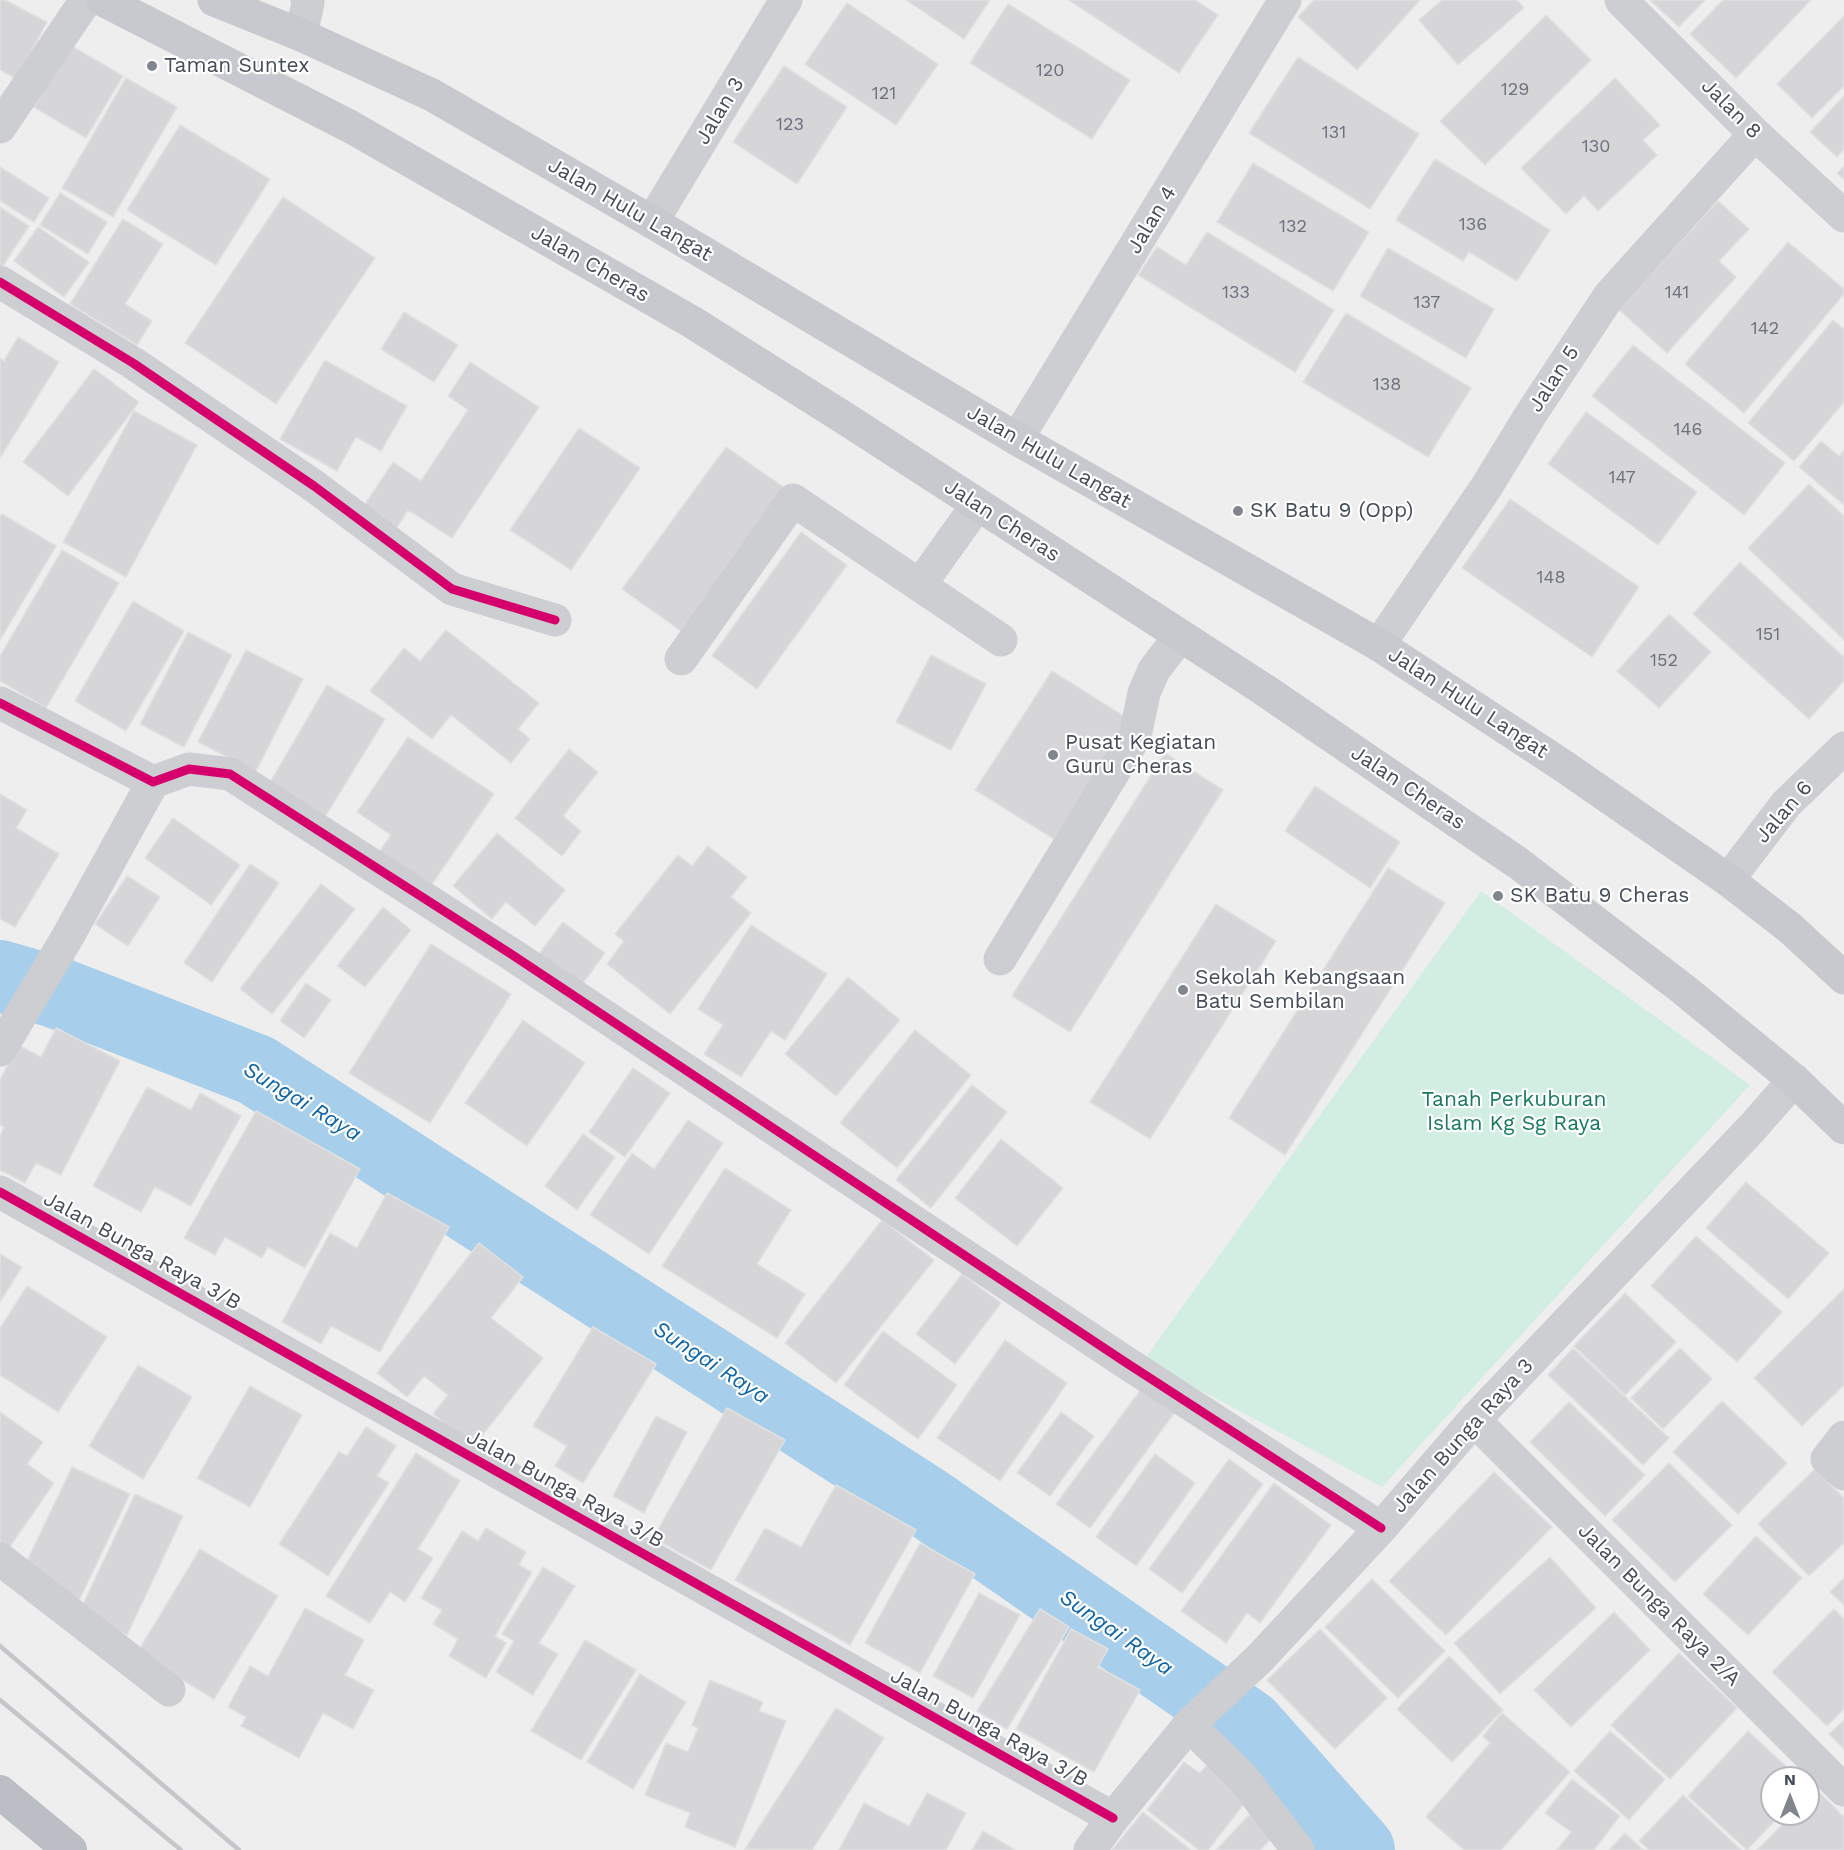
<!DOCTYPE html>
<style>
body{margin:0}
#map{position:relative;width:1844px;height:1850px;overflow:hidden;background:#efeeee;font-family:"Work Sans",sans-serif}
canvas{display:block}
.north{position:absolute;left:1760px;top:1766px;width:60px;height:60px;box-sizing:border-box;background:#fff;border:2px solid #b5b7bd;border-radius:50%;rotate:0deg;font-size:16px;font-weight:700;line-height:24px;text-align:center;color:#454c5a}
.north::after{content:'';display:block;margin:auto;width:21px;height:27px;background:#80858e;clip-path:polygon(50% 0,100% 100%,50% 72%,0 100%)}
</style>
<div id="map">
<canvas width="1844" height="1850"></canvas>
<div class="north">N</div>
</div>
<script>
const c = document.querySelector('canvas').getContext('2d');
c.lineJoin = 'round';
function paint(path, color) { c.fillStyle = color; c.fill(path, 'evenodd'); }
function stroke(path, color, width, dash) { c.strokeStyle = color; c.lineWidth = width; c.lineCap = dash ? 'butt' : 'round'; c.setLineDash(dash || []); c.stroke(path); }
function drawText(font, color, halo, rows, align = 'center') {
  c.font = font + ' "Work Sans",sans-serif'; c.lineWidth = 4.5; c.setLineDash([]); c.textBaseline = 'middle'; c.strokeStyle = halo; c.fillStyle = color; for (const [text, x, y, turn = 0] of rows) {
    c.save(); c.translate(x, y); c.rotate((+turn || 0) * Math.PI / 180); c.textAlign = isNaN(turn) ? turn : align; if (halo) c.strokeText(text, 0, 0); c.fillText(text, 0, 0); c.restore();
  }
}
const green = new Path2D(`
 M1481 891 1750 1085 1382 1487 1144 1360Z`);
const river = new Path2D(`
 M0 976 55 992 256 1070 928 1503 1248 1725 1359 1850`);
const building = new Path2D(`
 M0 0H5L47 22 16 79 0 70Z
 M906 0H990L964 39Z
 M1069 0H1195L1218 15 1179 73Z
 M1314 0H1420L1357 70 1298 17Z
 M1442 0H1517L1524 8 1458 65 1419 20Z
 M1650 0H1705L1679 27Z
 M1723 0H1811L1736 78 1690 34Z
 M847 3 938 64 896 125 805 64Z
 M1008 4 1130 80 1092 139 970 63Z
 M1546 15 1591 60 1485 165 1440 121Z
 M1844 16V86L1812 118 1777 84Z
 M70 45 123 76 86 138 34 107Z
 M1298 57 1419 134 1370 209 1249 133Z
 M784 66 847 107 797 184 733 142Z
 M126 78 177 107 113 217 62 188Z
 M1615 78 1660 125 1643 140 1657 155 1598 211 1584 196 1566 214 1521 168Z
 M1844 96V149L1837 157 1810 132Z
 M180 125 270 179 216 265 127 210Z
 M1435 159 1550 230 1517 281 1469 252 1463 261 1396 220Z
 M1253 163 1369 232 1333 291 1217 222Z
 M1844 166V180L1837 173Z
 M0 167 49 198 34 222 0 201Z
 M60 193 107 222 88 254 40 225Z
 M283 197 375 258 276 404 185 343Z
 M1718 201 1749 229 1719 261 1736 277 1667 353 1618 309Z
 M0 207 29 226 1 269 0 268Z
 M123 219 163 244 125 304 152 321 137 345 70 304Z
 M38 227 89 262 64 297 14 261Z
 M1207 232 1334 310 1295 372 1138 275 1157 247 1186 265Z
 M1788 242 1844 289V294L1744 413 1685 364Z
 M1388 248 1494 309 1466 358 1360 296Z
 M404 312 458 345 434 382 381 349Z
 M1346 313 1471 388 1428 457 1303 382Z
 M1833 320 1844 329V402L1794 461 1748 423Z
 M18 337 59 362 0 458V358L4 361Z
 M1633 345 1785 463 1744 515 1592 396Z
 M325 360 407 406 381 451 356 437 337 471 280 439Z
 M470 362 539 407 452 538 408 510 392 535 359 513 393 462 421 481 468 410 448 396Z
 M94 369 139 402 68 496 23 462Z
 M134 411 197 445 126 577 63 542Z
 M1586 412 1697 492 1658 545 1548 464Z
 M579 428 640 468 571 570 510 530Z
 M1821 441 1839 456 1844 450V505L1799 467Z
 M726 447 785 488 681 631 622 589Z
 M1809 484 1844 516V640L1748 548Z
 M1510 499 1639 587 1592 657 1462 568Z
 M2 514 56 546 0 640V517Z
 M801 532 847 565 757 689 712 656Z
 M62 550 119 583 46 708 0 681V656Z
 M1740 562 1844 657V681L1809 719 1693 614Z
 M133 601 184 631 126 731 75 701Z
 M1669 614 1711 652 1659 708 1617 671Z
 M446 630 539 703 518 729 530 739 511 763 451 715 432 739 370 691 404 648 420 661Z
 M188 632 232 655 184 747 140 724Z
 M246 650 303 679 256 771 198 742Z
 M931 655 986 684 951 750 896 722Z
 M1052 671 1130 720 1054 839 975 790Z
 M327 685 385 719 325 817 269 784Z
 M408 737 494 794 426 893 375 858 391 835 357 812Z
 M569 749 598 772 563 816 581 831 562 856 515 818Z
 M1165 753 1223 790 1070 1032 1012 996Z
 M1315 786 1400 842 1370 888 1285 831Z
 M0 794 27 810 16 828 59 854 15 927 0 919Z
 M173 818 240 865 211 905 145 858Z
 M497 833 565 890 535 926 506 902 492 919 453 886Z
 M708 846 747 877 731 897 751 913 670 1014 607 964 624 941 615 934 678 855 692 866Z
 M250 864 279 883 212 982 184 963Z
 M1388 868 1445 903 1285 1155 1229 1118Z
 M127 876 160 897 128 946 95 924Z
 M321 884 355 909 272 1014 240 989Z
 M1216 904 1276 941 1150 1139 1090 1102Z
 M383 907 411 930 365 987 337 966Z
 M563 922 605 953 578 990 535 959Z
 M751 925 827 974 785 1040 771 1031 741 1077 704 1054 723 1025 698 1009Z
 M431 944 511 994 430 1123 349 1073Z
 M848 977 900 1020 836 1096 785 1054Z
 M306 983 331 1000 304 1038 280 1021Z
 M523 1020 585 1063 527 1146 465 1103Z
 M56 1028 120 1061 61 1175 36 1163 25 1183 0 1170V1136L4 1127 0 1125V1080L18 1045 41 1057Z
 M915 1030 971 1075 897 1168 840 1123Z
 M633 1068 670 1093 625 1157 589 1132Z
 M972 1085 1007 1112 931 1208 896 1180Z
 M147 1087 191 1110 200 1093 241 1116 191 1206 155 1187 141 1212 93 1186Z
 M256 1111 360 1169 305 1268 268 1247 262 1258 225 1237 215 1255 184 1238Z
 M688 1120 723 1143 649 1254 590 1215 632 1153 654 1169Z
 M583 1134 615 1157 577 1210 545 1186Z
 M1001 1139 1063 1188 1017 1246 955 1198Z
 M725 1168 791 1210 757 1264 805 1294 777 1338 662 1266Z
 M1746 1182 1829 1253 1788 1299 1706 1228Z
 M387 1193 449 1227 380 1352 331 1326 321 1344 282 1322 330 1233 357 1248Z
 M882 1220 934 1260 836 1383 785 1343Z
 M1696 1236 1782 1312 1737 1362 1651 1286Z
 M479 1243 523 1277 491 1318 543 1358 474 1446 433 1414 448 1395 424 1376 407 1397 377 1373Z
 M0 1254 22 1267 0 1302Z
 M962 1274 1001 1303 955 1364 916 1334Z
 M27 1286 107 1337 58 1412 0 1375V1328Z
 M1844 1289V1385L1802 1426 1754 1378Z
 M1625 1293 1676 1342 1625 1395 1574 1346Z
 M593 1327 656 1364 583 1483 555 1466 567 1446 533 1426Z
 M883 1331 957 1385 918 1439 844 1385Z
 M1005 1340 1067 1383 1000 1481 937 1438Z
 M1573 1348 1669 1438 1643 1465 1548 1375Z
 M1680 1348 1712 1379 1663 1429 1631 1398Z
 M138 1365 192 1397 143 1479 89 1446Z
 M250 1386 302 1415 250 1507 197 1478Z
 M1142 1388 1175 1412 1090 1528 1056 1504Z
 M1722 1401 1787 1463 1738 1514 1673 1452Z
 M1569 1402 1645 1475 1605 1516 1530 1442Z
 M727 1408 785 1440 711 1570 653 1538Z
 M0 1412 43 1442 27 1464 54 1483 7 1551 0 1546Z
 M1061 1412 1094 1436 1050 1496 1017 1473Z
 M656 1416 687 1432 644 1513 613 1496Z
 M366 1427 396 1446 377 1476 389 1483 328 1576 279 1544 339 1452 347 1456Z
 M416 1453 460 1481 418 1549 433 1558 405 1602 390 1592 370 1623 326 1596Z
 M1155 1454 1195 1483 1136 1566 1096 1537Z
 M1229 1459 1263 1484 1182 1593 1149 1569Z
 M1669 1463 1732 1525 1675 1582 1612 1520Z
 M72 1467 130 1494 73 1613 15 1586Z
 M1815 1469 1844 1498V1543L1809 1576 1758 1524Z
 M1494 1472 1552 1527 1446 1635 1389 1581Z
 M1274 1483 1331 1525 1260 1623 1247 1613 1226 1643 1181 1611Z
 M836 1485 916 1530 850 1645 735 1580 765 1528 801 1547Z
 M135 1494 183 1516 127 1635 79 1613Z
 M486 1528 526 1552 519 1565 532 1572 495 1636 506 1643 486 1678 449 1656 458 1639 433 1624 442 1610 421 1598 462 1531 478 1541Z
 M1756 1536 1802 1578 1748 1635 1703 1594Z
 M920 1543 975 1574 920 1673 865 1643Z
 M200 1549 278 1596 214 1699 137 1653Z
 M1550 1557 1596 1608 1500 1694 1454 1643Z
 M543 1567 575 1586 539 1643 558 1654 533 1695 496 1672 514 1641 502 1634Z
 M1844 1578V1605L1830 1592Z
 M1372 1579 1445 1651 1398 1698 1325 1627Z
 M979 1593 1020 1615 973 1698 933 1676Z
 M305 1608 364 1640 345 1675 374 1690 353 1729 323 1713 299 1758 241 1726 246 1717 228 1707 250 1666 268 1676Z
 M1040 1609 1069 1627 1007 1729 977 1711Z
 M1834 1609 1844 1619V1709L1827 1726 1772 1672Z
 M1614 1612 1650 1650 1571 1727 1534 1690Z
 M1071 1629 1108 1649 1098 1667 1140 1690 1094 1772 1016 1729Z
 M1320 1629 1387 1698 1335 1749 1267 1680Z
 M585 1640 636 1670 581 1760 531 1731Z
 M1679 1653 1737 1708 1670 1779 1611 1725Z
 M1449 1656 1503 1710 1452 1762 1397 1709Z
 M640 1674 686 1702 633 1789 587 1762Z
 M710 1680 763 1702 759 1711 786 1721 735 1847 685 1827 690 1813 645 1795 666 1743 688 1752 698 1728 692 1725Z
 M836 1708 884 1738 812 1850 745 1849Z
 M1502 1713 1570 1772 1501 1850H1464L1426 1817 1490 1743 1483 1736Z
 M1844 1720V1749L1829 1734Z
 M1610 1731 1665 1779 1629 1820 1574 1771Z
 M1748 1731 1799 1778H1772V1814H1781L1747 1850 1688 1796Z
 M1184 1762 1200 1773 1209 1763 1251 1795 1208 1850H1199L1147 1810Z
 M1572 1779 1620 1816 1594 1850H1557L1571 1832 1545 1813Z
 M1817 1790 1844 1817V1850H1757L1793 1814H1808V1799Z
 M927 1793 966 1813 946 1850H839L864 1803 909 1826Z
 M1683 1795 1741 1850H1649L1639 1841Z
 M1143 1812 1191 1850H1112Z
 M1250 1814 1274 1836 1260 1850H1216Z
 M983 1831 1015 1850H972Z
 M1625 1833 1643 1850H1609Z`);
const minor = new Path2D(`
 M1621 0 1755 134 1844 216
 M301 35 308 3 307 0
 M0 127 86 0
 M652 222 786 0
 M0 282 133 363 314 486 452 589 555 620
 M1017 439 1285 0
 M920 585 977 505
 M1379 645 1487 486 1531 414 1609 296 1755 134
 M681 659 793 500 1001 640
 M0 703 153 782 189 769 230 774 511 954 1122 1360 1381 1528
 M1728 880 1786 804 1844 748
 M1000 959 1135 737 1144 693 1154 670 1180 636
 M0 1050 67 938 153 782
 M0 1192 1113 1818
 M1474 1420 1844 1790
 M1844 1437 1827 1459 1844 1474
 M0 1559 169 1690
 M1189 1725 1242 1777 1298 1850
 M1090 1850 1113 1818 1189 1725 1260 1658 1381 1528 1474 1420 1752 1128 1794 1080`);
const major = new Path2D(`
 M103 0 351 127 692 322 849 421 1263 689 1518 863 1683 989 1794 1080 1844 1128
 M214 0 301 35 432 95 652 222 1017 439 1379 645 1562 765 1728 880 1790 928 1844 978`);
const highway = new Path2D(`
 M0 1792 70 1850`);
const rail = new Path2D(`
 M0 1646 239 1850
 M0 1700 181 1850`);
const cycleway = new Path2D(`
 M0 282 133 363 314 486 452 589 555 620
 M0 703 153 782 189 769 230 774 511 954 1122 1360 1381 1528
 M0 1192 1113 1818`);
const markers = [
 [152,66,6,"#80858e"],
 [1238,511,6,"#80858e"],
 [1053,755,6,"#80858e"],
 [1498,896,6,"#80858e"],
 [1183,990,6,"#80858e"]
];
const numberNames = [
 ["120",1050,71],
 ["129",1515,90],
 ["121",884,94],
 ["123",790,125],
 ["131",1334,133],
 ["130",1596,147],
 ["136",1473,225],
 ["132",1293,227],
 ["133",1236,293],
 ["141",1677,293],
 ["137",1427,303],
 ["142",1765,329],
 ["138",1387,385],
 ["146",1688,430],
 ["147",1622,478],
 ["148",1551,578],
 ["151",1768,635],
 ["152",1664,661]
];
const poiNames = [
 ["Taman Suntex",164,66],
 ["SK Batu 9 (Opp)",1250,511],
 ["Pusat Kegiatan",1065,743],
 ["Guru Cheras",1065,767],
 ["SK Batu 9 Cheras",1510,896],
 ["Sekolah Kebangsaan",1195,978],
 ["Batu Sembilan",1195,1002]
];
const streetNames = [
 ["Jalan 8",1731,109,45],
 ["Jalan 3",720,111,-59],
 ["Jalan Hulu Langat",630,210,30],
 ["Jalan 4",1152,220,-59],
 ["Jalan Cheras",590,264,30],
 ["Jalan 5",1554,379,-57],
 ["Jalan Hulu Langat",1049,457,30],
 ["Jalan Cheras",1002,521,33],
 ["Jalan Hulu Langat",1468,703,33],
 ["Jalan Cheras",1408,788,34],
 ["Jalan 6",1784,812,-49],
 ["Jalan Bunga Raya 3/B",142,1251,29],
 ["Jalan Bunga Raya 3",1463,1436,-48],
 ["Jalan Bunga Raya 3/B",565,1489,29],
 ["Jalan Bunga Raya 2/A",1659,1605,45],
 ["Jalan Bunga Raya 3/B",989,1728,29]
];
const parkNames = [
 ["Tanah Perkuburan",1514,1100],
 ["Islam Kg Sg Raya",1514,1124]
];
const waterNames = [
 ["Sungai Raya",302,1102,31],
 ["Sungai Raya",711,1363,33],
 ["Sungai Raya",1116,1633,35]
];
paint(green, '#d2eee2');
stroke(river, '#a7ceeb', 72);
paint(building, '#d6d6d9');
stroke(building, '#e0e0e1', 1.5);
stroke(highway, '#b3b5bd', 34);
stroke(minor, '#ccced1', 33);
stroke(major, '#c7c9ce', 33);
stroke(highway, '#bcbec5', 33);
stroke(rail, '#c5c6c9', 4.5);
stroke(cycleway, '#d6006c', 9);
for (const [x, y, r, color] of markers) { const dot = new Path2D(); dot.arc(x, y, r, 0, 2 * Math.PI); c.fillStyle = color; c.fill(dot); stroke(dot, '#fff', 2); }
drawText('18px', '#6b707b', null, numberNames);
drawText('21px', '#454c5a', '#fff', poiNames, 'left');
drawText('21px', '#454c5a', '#fff', streetNames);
drawText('21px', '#187a5e', '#fff', parkNames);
drawText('italic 22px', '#0e64a4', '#fff', waterNames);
</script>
